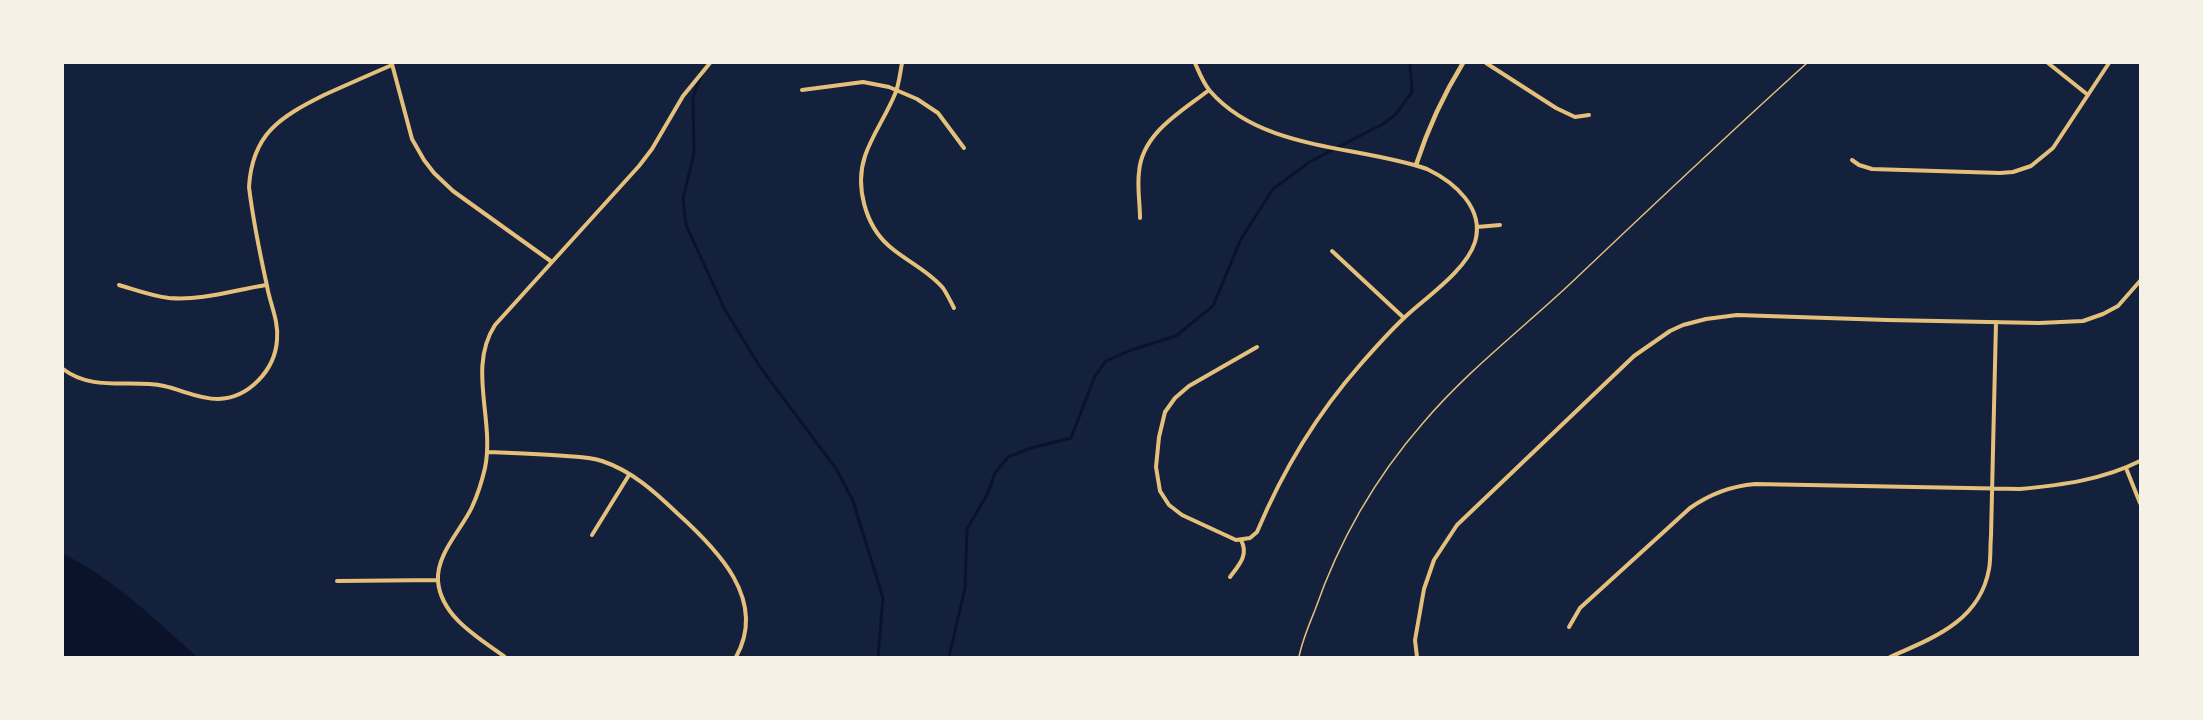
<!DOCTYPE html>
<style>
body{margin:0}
#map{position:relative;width:2203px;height:720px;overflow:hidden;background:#14213d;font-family:Poppins,sans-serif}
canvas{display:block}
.frame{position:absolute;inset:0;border:64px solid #f6f1e7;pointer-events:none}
</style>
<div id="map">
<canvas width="2203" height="720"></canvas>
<div class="frame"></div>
</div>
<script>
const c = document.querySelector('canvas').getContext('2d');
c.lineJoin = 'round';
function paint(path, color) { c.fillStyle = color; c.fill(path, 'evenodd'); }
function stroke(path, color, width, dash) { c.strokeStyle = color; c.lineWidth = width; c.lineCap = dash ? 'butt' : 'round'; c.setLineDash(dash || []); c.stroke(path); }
const water = new Path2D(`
 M63 554C113 578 156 620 197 657H63Z`);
const stream = new Path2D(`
 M701 76 693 97 694 153 683 199 686 225 724 308 760 367 837 470 853 501 883 598 878 657
 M949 657 965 588 967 529 988 493 995 473 1008 457 1031 448 1071 438 1095 376 1106 361 1131 350 1176 336 1213 306 1241 239 1273 189 1311 161 1383 124 1396 114 1412 92 1410 63`);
const path = new Path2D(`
 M1299 657C1302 641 1309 625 1315 610 1339 541 1375 478 1423 423 1467 371 1522 329 1571 283 1649 209 1727 135 1807 63`);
const minor = new Path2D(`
 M902 63C900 73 899 85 895 94 886 116 872 135 865 156 855 186 865 225 889 246 906 261 928 270 943 288 947 294 951 302 954 308
 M1195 63C1199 72 1203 83 1210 91 1262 151 1357 145 1427 169 1454 182 1485 208 1475 242 1466 271 1425 298 1404 318 1388 333 1374 349 1360 365 1316 415 1283 470 1257 532L1250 538 1236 540 1182 515 1169 505 1160 491 1156 467 1159 437 1165 412 1175 398 1189 386 1257 347
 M1486 63 1556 108 1575 117 1589 115
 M2048 63 2088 95
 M392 64 412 139 424 160 434 173 453 191 552 262
 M802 90 863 82 889 87 917 99 938 113 964 148
 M1852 160 1859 165 1872 169 2000 173 2013 172 2031 166 2053 148 2109 63
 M1140 218C1140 203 1137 187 1139 172 1142 133 1181 112 1209 90
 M1477 227 1500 225
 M1332 251 1404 318
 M119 285C136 290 152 296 169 298 202 301 234 290 266 285
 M63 369C93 392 130 379 164 386 182 390 199 399 218 399 249 398 275 370 277 340 279 321 270 304 267 286 260 254 253 220 249 187 252 134 280 117 324 95 346 85 369 75 392 65
 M488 452C514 453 540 454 566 456 578 457 590 457 602 461 632 471 655 492 677 513 717 549 768 600 736 657
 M2126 468 2140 503
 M592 535 629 475
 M1230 577C1239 565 1249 555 1241 540
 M337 581 438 580
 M1569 627 1580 608 1690 508C1710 494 1731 486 1755 484L2020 489C2062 485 2102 480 2140 461
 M505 657C479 638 441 617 438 581 436 554 462 529 472 507 478 494 482 481 485 468 495 420 467 368 495 325L639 166 652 149 683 96 710 63
 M1417 657 1415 640 1424 589 1434 560 1457 525 1634 356 1670 331 1683 325 1706 319 1737 315 1887 320 2039 323 2083 321 2103 314 2118 306 2140 281
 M1890 657C1933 638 1980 621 1989 569 1991 558 1990 547 1991 536L1996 322`);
const tertiary = new Path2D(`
 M1416 165C1428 128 1442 97 1463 63`);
paint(water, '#0b132b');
stroke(stream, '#0b132b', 3);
stroke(path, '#e5c07b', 1.5);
stroke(minor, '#e5c07b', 4);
stroke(tertiary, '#e5c07b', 4.5);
</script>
